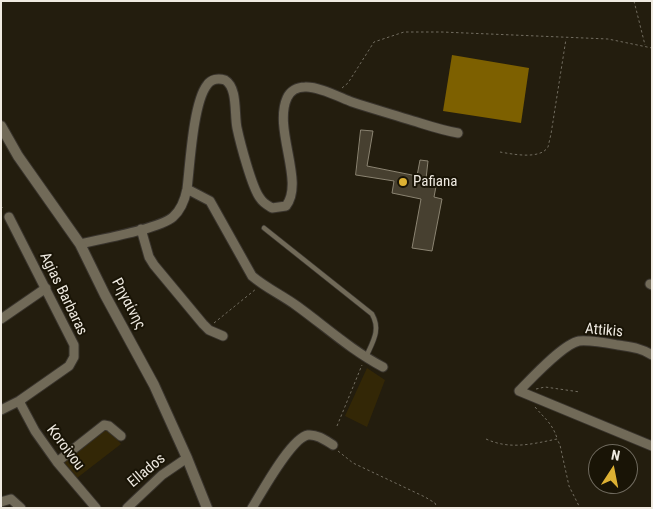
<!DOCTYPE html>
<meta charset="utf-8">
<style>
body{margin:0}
#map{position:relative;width:653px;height:509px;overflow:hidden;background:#231d0e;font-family:"Roboto Condensed",sans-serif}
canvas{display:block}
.frame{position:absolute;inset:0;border:2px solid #efeae1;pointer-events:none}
.north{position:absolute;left:588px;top:444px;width:50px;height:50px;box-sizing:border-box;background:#191406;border:1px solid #6f6a5e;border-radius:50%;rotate:11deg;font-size:14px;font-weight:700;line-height:20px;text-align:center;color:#efeae1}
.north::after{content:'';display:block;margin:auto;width:18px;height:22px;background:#ddb133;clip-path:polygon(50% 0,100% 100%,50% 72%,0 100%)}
</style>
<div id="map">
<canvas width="653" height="509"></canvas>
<div class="frame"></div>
<div class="north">N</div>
</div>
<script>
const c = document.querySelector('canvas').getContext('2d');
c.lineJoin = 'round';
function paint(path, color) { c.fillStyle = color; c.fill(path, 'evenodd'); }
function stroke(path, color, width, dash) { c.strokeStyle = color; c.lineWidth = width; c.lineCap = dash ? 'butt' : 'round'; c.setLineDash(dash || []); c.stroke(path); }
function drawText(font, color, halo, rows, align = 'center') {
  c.font = font + ' "Roboto Condensed",sans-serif'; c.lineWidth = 4; c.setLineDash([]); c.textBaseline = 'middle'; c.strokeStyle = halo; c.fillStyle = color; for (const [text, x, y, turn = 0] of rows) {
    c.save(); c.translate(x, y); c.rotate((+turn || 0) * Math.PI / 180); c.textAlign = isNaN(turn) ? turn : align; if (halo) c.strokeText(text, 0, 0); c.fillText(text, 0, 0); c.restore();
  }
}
const green = new Path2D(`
 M367 368 385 380 367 427 345 416Z
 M108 429 121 444 77 478 62 460Z`);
const water = new Path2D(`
 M452 55 529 68 521 123 443 111Z`);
const building = new Path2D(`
 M361 130 373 131 367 166 417 176 420 160 428 161 426 179 437 181 434 197 442 199 432 251 412 248 421 199 392 193 394 181 356 175Z`);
const path = new Path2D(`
 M634 1 645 45
 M342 88 348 83 374 42 404 32H442L608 39 652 48
 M500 152C512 154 540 160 548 147 549 143 550 138 551 134L566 39
 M1 206 4 210
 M214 323 256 289
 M536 389 545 387 580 392
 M535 407C545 419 552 423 557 438
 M337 426 362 365
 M486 439C510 450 532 444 557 439L560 445 569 486 580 508
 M338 451 353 463 425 497 435 503 437 508`);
const service = new Path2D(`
 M264 228 372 314C381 330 373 341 366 357`);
const minor = new Path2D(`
 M187 189 210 201 252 276C266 288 282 295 297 306 326 327 351 350 383 367
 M141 229 149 257 154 265 203 324 209 330 223 336
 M80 244C101 239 159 229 173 217 181 210 185 199 187 189 190 165 193 103 207 85 211 79 218 78 225 80 238 88 234 114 237 128 240 142 252 188 260 198 263 203 267 205 272 208L286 206C305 182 273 129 287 98 290 91 297 87 305 87 318 86 339 97 352 102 370 108 388 113 407 119 424 124 440 130 458 133
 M650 284 652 285
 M1 319 46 288
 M652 355C642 348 630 347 618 345 607 343 591 340 579 341 563 344 532 378 519 391L652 446
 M19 401 35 431 57 462 96 508
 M1 410 19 401 69 366 74 357V345L9 217
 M57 462 104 425 109 426 121 436
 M1 502 11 499 21 508
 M127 508 162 475 187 458
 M252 508C262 492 291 438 308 435 317 434 325 440 333 445`);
const tertiary = new Path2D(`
 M1 126 18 156 80 244 105 295 154 385 187 458 207 508`);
const markers = [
 [403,182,5,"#ddb133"]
];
const poiNames = [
 ["Pafiana",413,182]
];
const streetNames = [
 ["Agias Barbaras",63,294,64],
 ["Ρηγαίνης",128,304,62],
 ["Attikis",604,331,5],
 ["Koroivou",65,448,53],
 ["Ellados",147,471,-40]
];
paint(green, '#332706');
paint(water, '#7d6000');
paint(building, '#474030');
stroke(building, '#8b8472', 1);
stroke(service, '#39342d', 6);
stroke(minor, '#39342d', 11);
stroke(tertiary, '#39342d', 12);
stroke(path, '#726d60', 1, [2.5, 2.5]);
stroke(service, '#716a58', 4.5);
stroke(minor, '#716a58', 9);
stroke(tertiary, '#716a58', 10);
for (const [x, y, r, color] of markers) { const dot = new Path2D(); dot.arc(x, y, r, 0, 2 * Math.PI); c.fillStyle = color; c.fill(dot); stroke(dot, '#191406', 2); }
drawText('15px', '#efeae1', '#191406', poiNames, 'left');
drawText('15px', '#efeae1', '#191406', streetNames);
</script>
